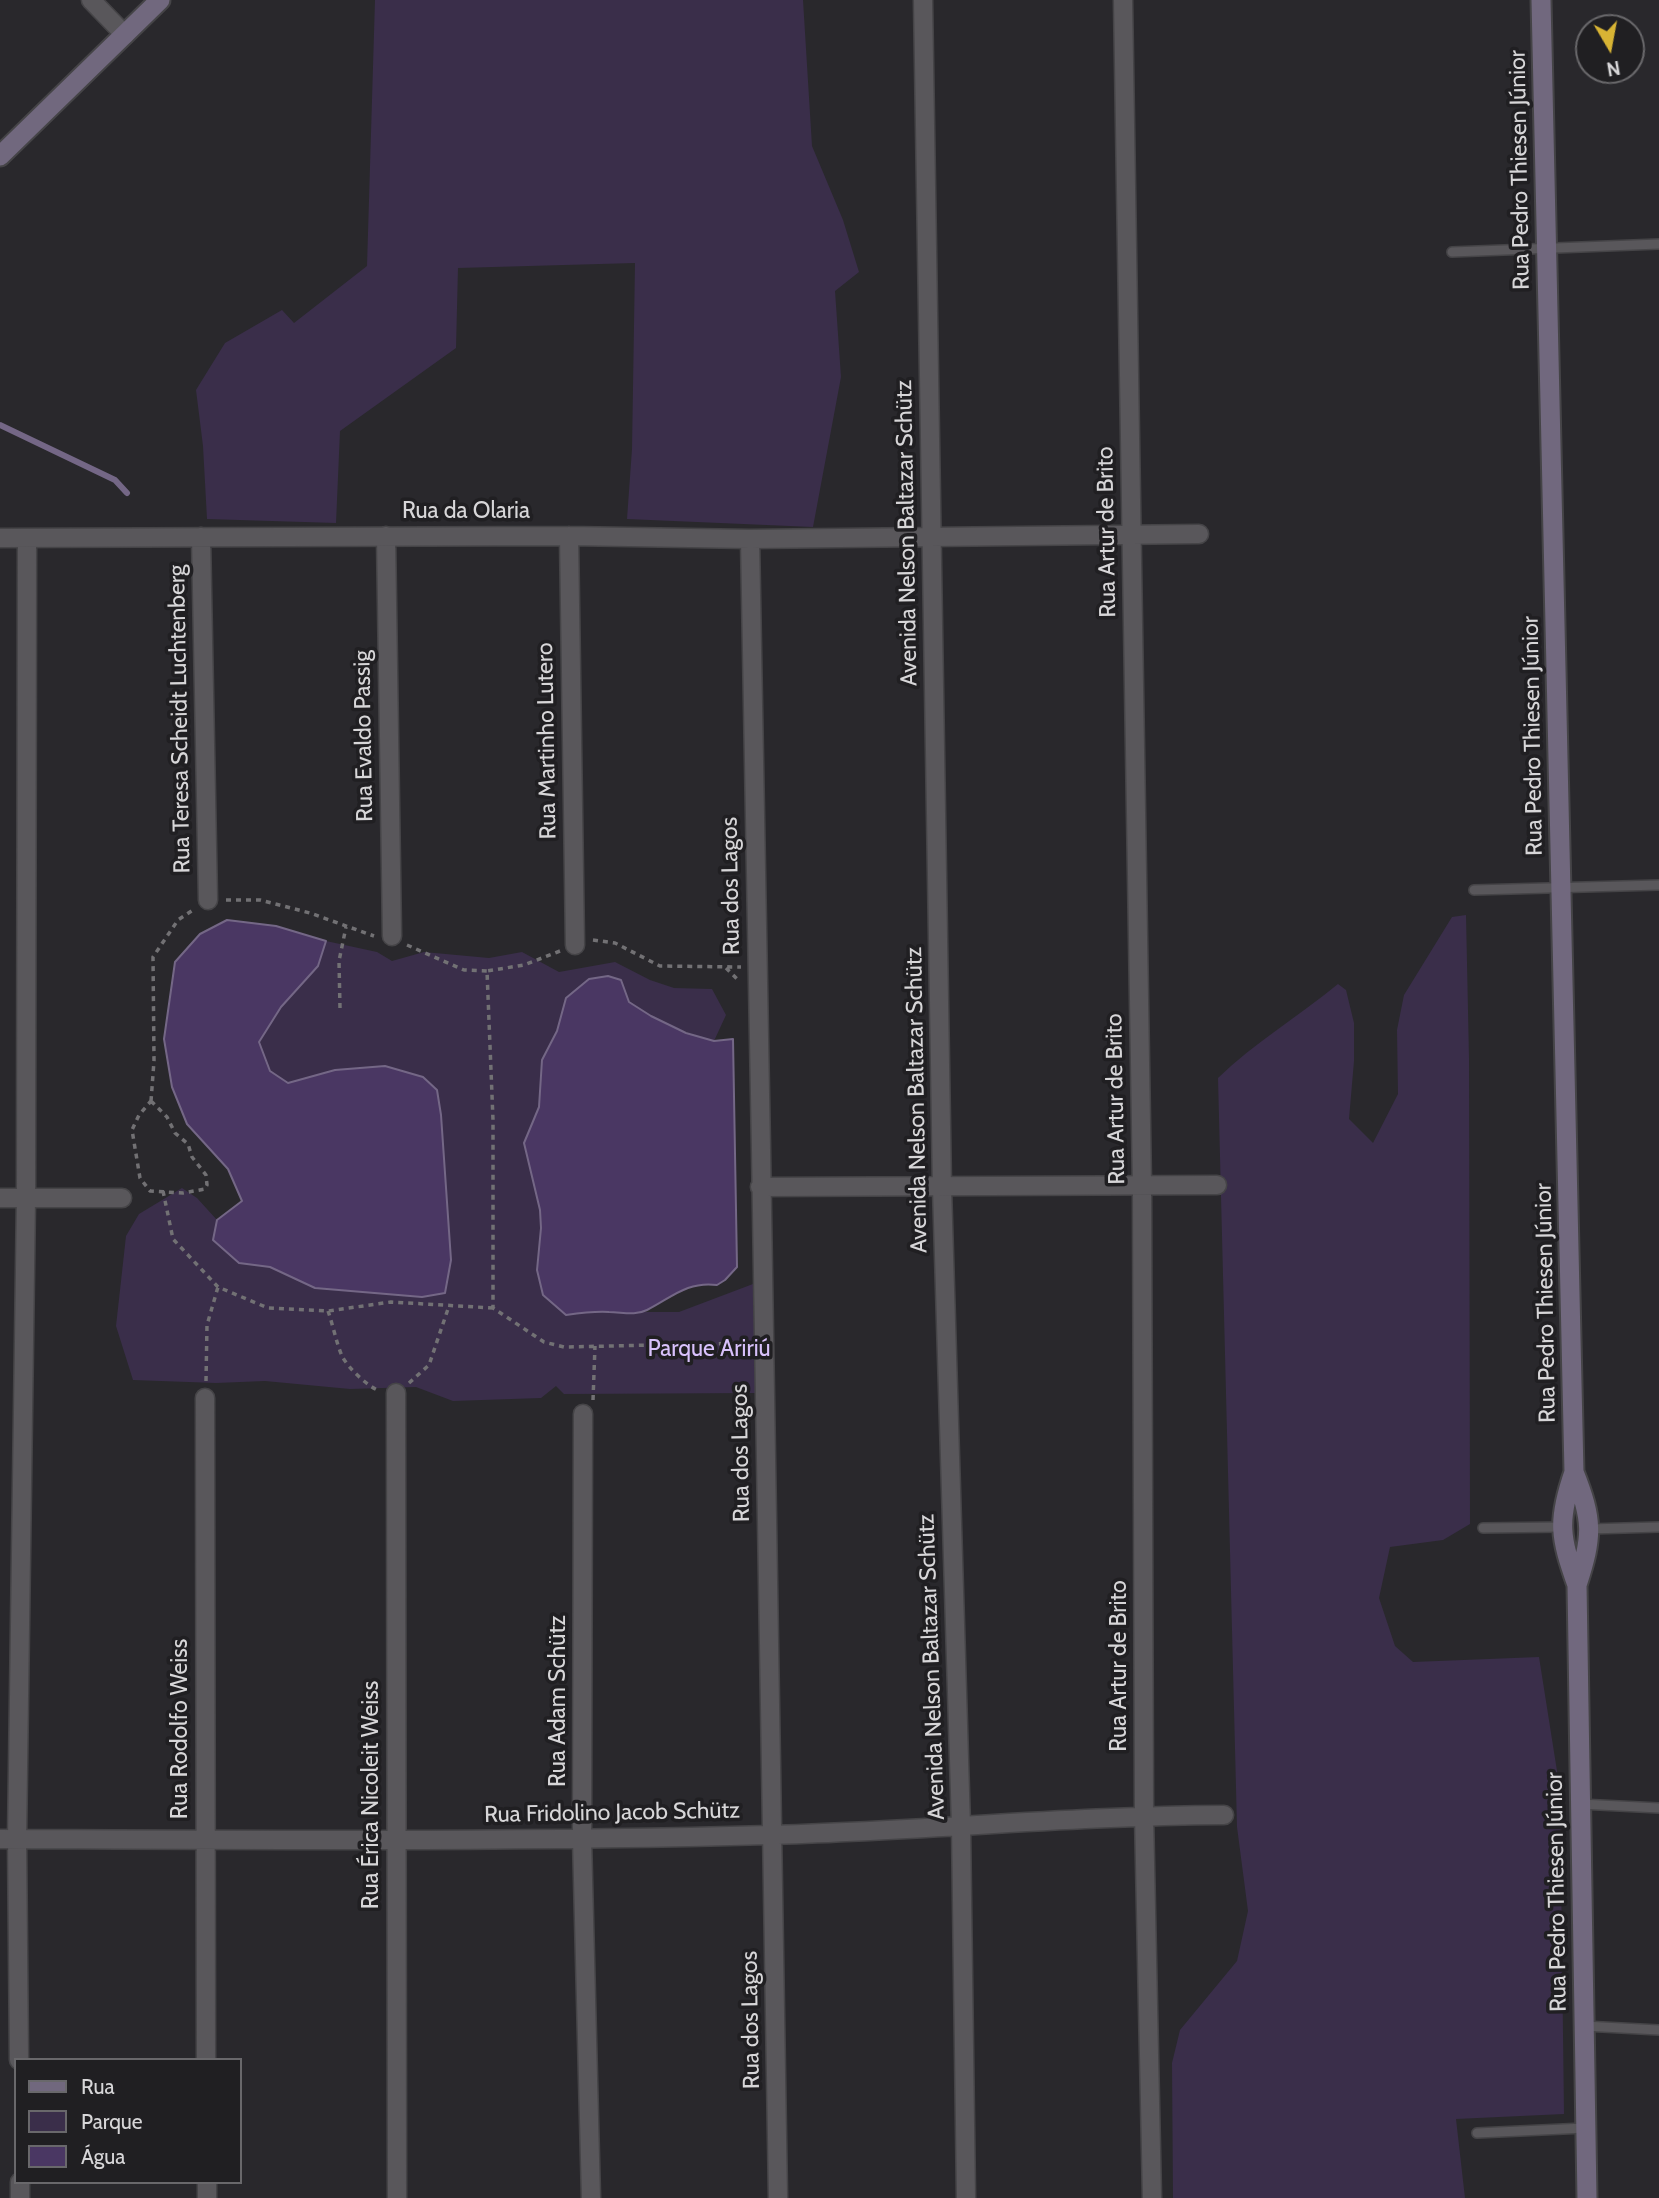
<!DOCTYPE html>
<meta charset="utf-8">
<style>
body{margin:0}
#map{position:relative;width:1659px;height:2198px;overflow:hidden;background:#29282c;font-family:Cabin,sans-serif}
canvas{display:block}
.legend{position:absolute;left:14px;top:2058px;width:228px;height:126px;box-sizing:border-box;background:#201f22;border:2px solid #69686b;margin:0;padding:9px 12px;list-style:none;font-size:21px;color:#d7d6d8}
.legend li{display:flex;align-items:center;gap:14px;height:35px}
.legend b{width:35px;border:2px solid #69686b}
.north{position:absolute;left:1575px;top:14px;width:70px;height:70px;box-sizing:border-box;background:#201f22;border:2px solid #69686b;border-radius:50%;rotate:170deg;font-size:19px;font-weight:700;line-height:28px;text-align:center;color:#d7d6d8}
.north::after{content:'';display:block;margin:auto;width:24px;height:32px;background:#d8b434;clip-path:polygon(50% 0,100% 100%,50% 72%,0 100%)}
</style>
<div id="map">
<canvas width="1659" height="2198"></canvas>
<ul class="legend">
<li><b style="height:9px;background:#71687e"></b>Rua</li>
<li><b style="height:19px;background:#3a2e4a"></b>Parque</li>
<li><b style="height:19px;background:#4a3763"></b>Água</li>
</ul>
<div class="north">N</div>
</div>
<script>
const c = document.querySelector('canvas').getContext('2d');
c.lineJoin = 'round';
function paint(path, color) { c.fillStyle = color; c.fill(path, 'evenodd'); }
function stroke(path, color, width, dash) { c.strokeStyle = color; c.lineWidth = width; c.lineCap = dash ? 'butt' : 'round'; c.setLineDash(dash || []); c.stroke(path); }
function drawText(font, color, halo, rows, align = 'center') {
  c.font = font + ' Cabin,sans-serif'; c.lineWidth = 7; c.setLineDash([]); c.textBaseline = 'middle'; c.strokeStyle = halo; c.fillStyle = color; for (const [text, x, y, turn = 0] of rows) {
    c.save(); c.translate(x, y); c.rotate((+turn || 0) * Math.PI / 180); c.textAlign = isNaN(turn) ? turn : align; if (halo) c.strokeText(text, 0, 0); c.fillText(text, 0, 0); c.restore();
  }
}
const green = new Path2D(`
 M375 0H803L812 146 843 220 859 272 835 291 841 377 813 527 627 519 632 449 635 263 458 268 456 348 340 431 336 523 207 519 203 446 196 390 225 343 282 310 294 323 367 266Z
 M1466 915 1469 1058 1470 1524 1443 1540 1390 1547 1379 1598 1395 1646 1413 1662 1539 1657 1560 1790 1564 2114 1456 2119 1465 2198H1173L1172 2063 1180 2030 1237 1961 1248 1911 1237 1827 1218 1078C1255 1042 1298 1017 1338 984L1346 990 1354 1023V1061L1349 1119 1373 1143 1398 1094 1397 1030 1404 995 1452 917Z
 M326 941 377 952 392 961 424 952 489 958 522 952 559 972 615 962 650 980 674 988 712 989 726 1015 714 1041C694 1035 641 1018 629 1001 625 996 623 986 621 980L608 976 589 979 566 998 557 1031 542 1060 539 1107 524 1143 540 1210 541 1228 537 1270 563 1312H679L753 1284 756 1393 564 1394 556 1386 541 1398 453 1401 416 1387 350 1389 265 1381 216 1383 133 1380 116 1326 126 1236 139 1214 182 1188 197 1198 217 1220 213 1240 239 1263 270 1267 315 1288 422 1297 446 1187 441 1115 437 1090 335 1070 288 1083 270 1071 259 1042 281 1007 318 966Z`);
const water = new Path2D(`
 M227 920 276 926 326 941 318 966 281 1007 259 1042 270 1071 288 1083 335 1070 385 1066 423 1077 437 1090 441 1115 451 1260 445 1293 422 1297 315 1288 270 1267 239 1263 213 1240 217 1220 242 1201 228 1169 187 1124 172 1087 164 1039 175 962 200 934Z
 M608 976 621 980 629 1002 651 1016 686 1033 714 1041 733 1039 737 1267 725 1280 717 1285C687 1281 671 1298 647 1310 635 1316 622 1312 609 1312 595 1311 580 1313 566 1315L543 1295 537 1270 541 1228 540 1210 524 1143 539 1107 542 1060 557 1031 566 998 589 979Z`);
const stream = new Path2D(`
 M0 425 115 480 127 493`);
const path = new Path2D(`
 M226 900H260L310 913 374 936
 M593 940 615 943 660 966 741 967
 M407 945 464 970 487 971
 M560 951 524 965 487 971 493 1120V1308L544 1342 564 1347 748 1343
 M726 968 738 980
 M340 1008 339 961 346 927
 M151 1101 154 1061 153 957 178 920 193 910
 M151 1101 167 1117 175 1133 188 1144 192 1157 206 1175 207 1185 205 1189 183 1193 150 1191 140 1178 132 1130 139 1115Z
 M163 1191 173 1239 218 1287 268 1308 328 1311 391 1302 493 1308
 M328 1311C333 1325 336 1342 342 1356 348 1368 368 1387 380 1391
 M206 1381 207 1325 218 1287
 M409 1383 429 1365 449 1306
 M593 1400 595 1346`);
const service = new Path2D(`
 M1452 252 1659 244
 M1474 890 1659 885
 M1483 1528 1562 1527
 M1590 1529 1659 1527
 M1580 1804 1659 1808
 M1584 2026 1659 2030
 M1477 2133 1585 2128`);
const minor = new Path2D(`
 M91 0 125 35
 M923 0 942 1188 961 1826 966 2198
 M1123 0 1142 1186 1144 1815 1152 2198
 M386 536 392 936
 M569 536 575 945
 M201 537 208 900
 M0 538 569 536 750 539 1199 534
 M750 539C759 1092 772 1645 778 2198
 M760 1187 1217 1185
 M0 1198H122
 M396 1393 397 2198
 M205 1398 206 2060
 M583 1414 582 1839 591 2198
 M0 1839C256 1840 513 1842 769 1835 921 1831 1072 1816 1224 1815
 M19 2060 17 1839 26 1198 27 538
 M20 2182V2198
 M207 2182V2198`);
const secondary = new Path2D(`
 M1541 0 1574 1472C1593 1520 1593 1536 1577 1585L1587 2198
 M0 156 160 0
 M1574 1472C1557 1521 1560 1537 1577 1585`);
const streetNames = [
 ["Rua Pedro Thiesen Júnior",1520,170,-91],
 ["Rua da Olaria",466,511],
 ["Rua Artur de Brito",1107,532,-91],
 ["Avenida Nelson Baltazar Schütz",907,533,-91],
 ["Rua Teresa Scheidt Luchtenberg",180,719,-91],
 ["Rua Evaldo Passig",364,736,-91],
 ["Rua Pedro Thiesen Júnior",1533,736,-91],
 ["Rua Martinho Lutero",547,741,-91],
 ["Rua dos Lagos",731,886,-91],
 ["Rua Artur de Brito",1116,1099,-91],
 ["Avenida Nelson Baltazar Schütz",917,1100,-91],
 ["Rua Pedro Thiesen Júnior",1546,1303,-91],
 ["Rua dos Lagos",741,1453,-91],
 ["Rua Artur de Brito",1119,1666,-90],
 ["Avenida Nelson Baltazar Schütz",932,1667,-92],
 ["Rua Adam Schütz",558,1701,-90],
 ["Rua Rodolfo Weiss",180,1729,-90],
 ["Rua Érica Nicoleit Weiss",371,1795,-90],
 ["Rua Fridolino Jacob Schütz",612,1813,-1],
 ["Rua Pedro Thiesen Júnior",1557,1892,-91],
 ["Rua dos Lagos",751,2020,-91]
];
const parkNames = [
 ["Parque Aririú",709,1349]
];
paint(green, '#3a2e4a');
paint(water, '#4a3763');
stroke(water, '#746786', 2);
stroke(stream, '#746786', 6);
stroke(service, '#454447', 12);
stroke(minor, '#454447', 21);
stroke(secondary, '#454447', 23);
stroke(path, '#727174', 3.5, [5, 5]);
stroke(service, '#59575b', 9);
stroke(minor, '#59575b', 18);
stroke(secondary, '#71687e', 19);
drawText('23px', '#d7d6d8', '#201f22', streetNames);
drawText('23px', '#d8c1fb', '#201f22', parkNames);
</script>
